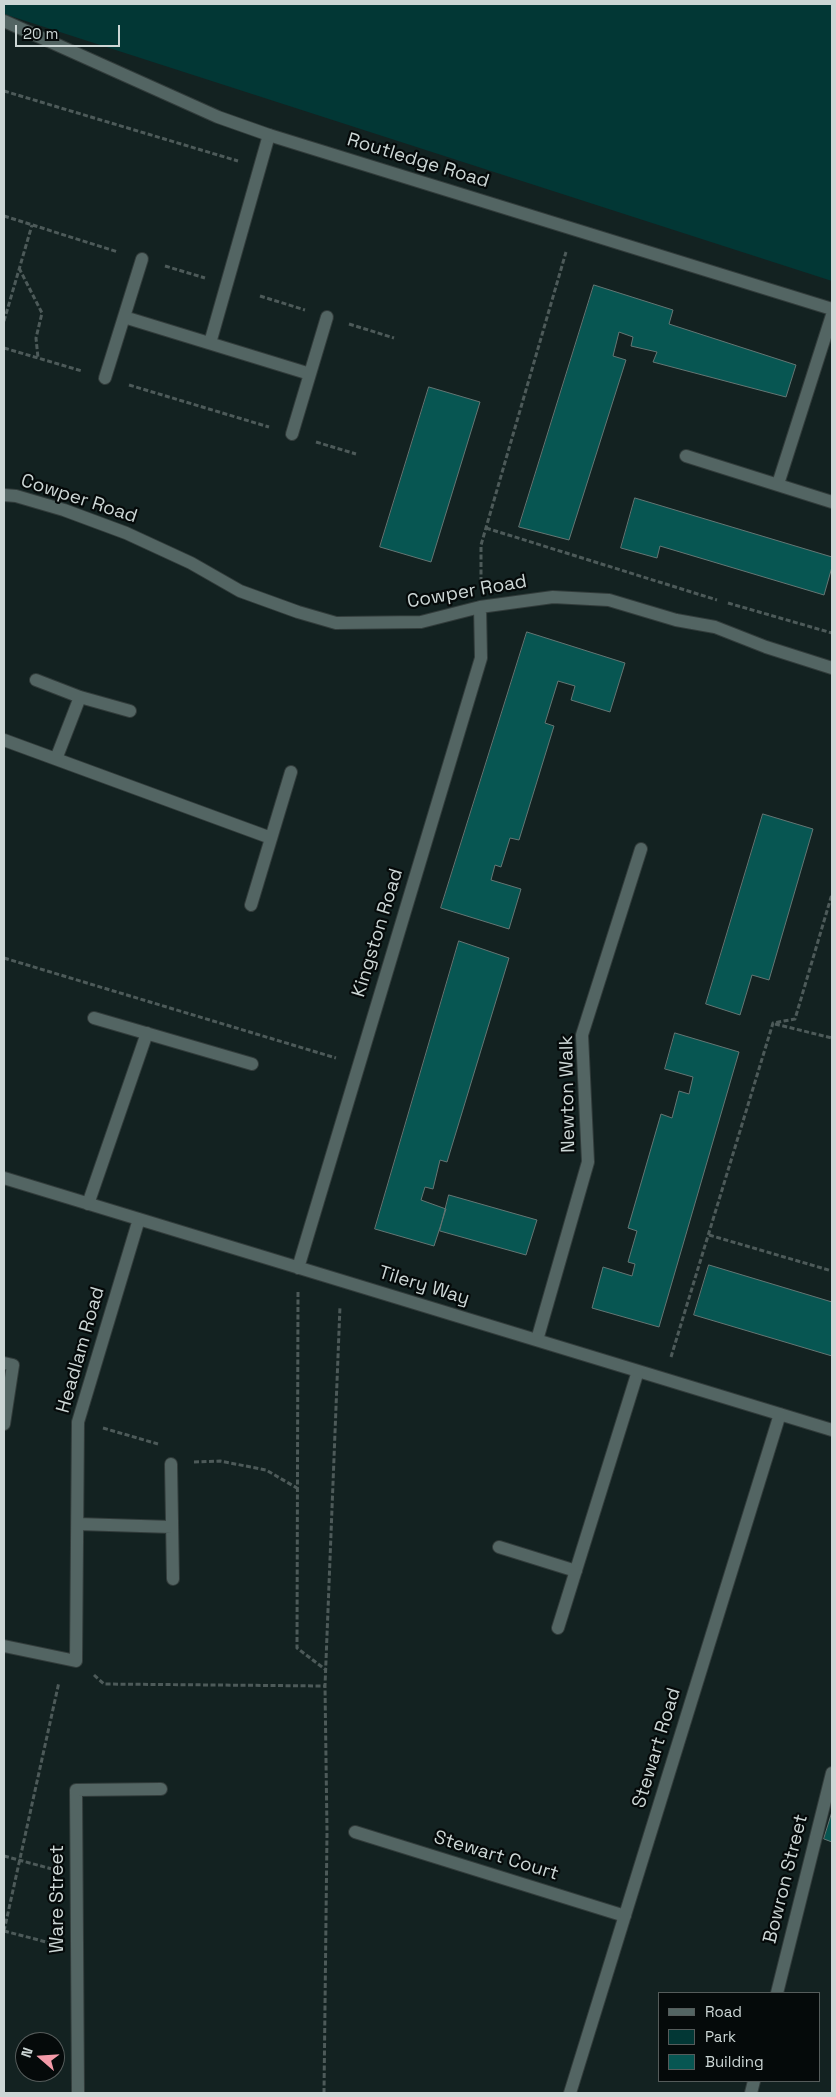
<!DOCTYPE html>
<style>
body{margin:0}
#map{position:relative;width:836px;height:2097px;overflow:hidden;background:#132221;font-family:"Space Grotesk",sans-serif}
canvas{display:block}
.frame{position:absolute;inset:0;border:5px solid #ccd6d5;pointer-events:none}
.legend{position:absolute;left:658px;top:1992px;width:162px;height:90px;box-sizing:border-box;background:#050a0a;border:1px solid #555c5b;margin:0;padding:6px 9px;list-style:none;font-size:15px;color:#ccd6d5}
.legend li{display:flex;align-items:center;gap:10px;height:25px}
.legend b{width:25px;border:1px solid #555c5b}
.north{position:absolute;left:15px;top:2032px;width:50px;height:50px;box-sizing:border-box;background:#050a0a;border:1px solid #555c5b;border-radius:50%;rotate:289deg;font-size:14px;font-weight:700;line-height:20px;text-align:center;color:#ccd6d5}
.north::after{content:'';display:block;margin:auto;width:18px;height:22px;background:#f39aa8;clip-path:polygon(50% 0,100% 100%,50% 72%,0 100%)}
.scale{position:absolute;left:15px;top:25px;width:105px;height:22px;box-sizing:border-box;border:2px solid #ccd6d5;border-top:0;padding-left:6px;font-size:15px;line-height:18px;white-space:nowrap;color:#ccd6d5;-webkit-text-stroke:4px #050a0a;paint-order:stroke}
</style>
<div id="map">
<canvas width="836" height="2097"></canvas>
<div class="frame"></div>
<ul class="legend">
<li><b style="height:6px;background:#536563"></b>Road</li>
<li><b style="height:14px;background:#023735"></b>Park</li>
<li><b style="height:14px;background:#075652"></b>Building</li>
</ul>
<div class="north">N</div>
<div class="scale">20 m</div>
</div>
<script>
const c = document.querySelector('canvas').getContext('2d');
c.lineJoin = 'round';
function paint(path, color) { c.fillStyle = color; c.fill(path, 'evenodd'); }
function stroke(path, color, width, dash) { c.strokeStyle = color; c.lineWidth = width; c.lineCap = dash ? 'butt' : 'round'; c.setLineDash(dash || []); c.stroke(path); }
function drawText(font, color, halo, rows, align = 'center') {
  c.font = font + ' "Space Grotesk",sans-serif'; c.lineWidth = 4.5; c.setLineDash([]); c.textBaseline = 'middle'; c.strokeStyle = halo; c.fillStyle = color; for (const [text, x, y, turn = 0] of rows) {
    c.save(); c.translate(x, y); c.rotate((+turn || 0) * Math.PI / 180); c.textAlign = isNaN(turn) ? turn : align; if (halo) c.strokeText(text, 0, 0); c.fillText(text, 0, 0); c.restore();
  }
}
const green = new Path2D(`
 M4 4H832V281L4 14Z`);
const building = new Path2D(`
 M594 285 673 310 669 324 796 365 786 397 653 362 657 352 631 346 633 337 619 332 613 356 626 360 569 540 519 527Z
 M429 387 480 402 431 562 380 547Z
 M635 498 832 557V567L824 595 660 546 657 558 621 548Z
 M527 632 625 663 610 712 571 700 575 686 558 681 545 723 554 726 519 840 510 838 501 867 495 865 491 880 521 889 509 929 441 908Z
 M763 814 813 829 769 980 752 975 740 1015 706 1004Z
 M459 941 509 958 447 1162 440 1160 433 1189 425 1187 421 1200 446 1209 434 1246 375 1229Z
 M675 1033 739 1052 659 1327 592 1308 603 1267 632 1276 635 1264 628 1262 637 1231 628 1228 661 1114 672 1118 679 1091 689 1094 693 1077 665 1069Z
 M449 1195 537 1220 526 1255 440 1231Z
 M709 1265 832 1302V1356L694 1315Z
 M832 1812V1842L824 1839Z`);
const path = new Path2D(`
 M4 91 238 161
 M4 216 118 252
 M165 266 205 278
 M19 268 42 313 36 338 38 358
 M260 296 305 310
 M4 321 32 225
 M349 324 394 338
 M4 348 82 371
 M129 385 269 427
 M316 442 356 454
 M486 528 717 600
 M481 582V545L566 252
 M728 603 832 633
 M4 958 336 1058
 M775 1024 832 1038
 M709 1235 832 1271
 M298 1292 297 1648 326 1670
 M671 1357 773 1023 795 1019 832 894
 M103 1428 158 1444
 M194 1462 220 1461 266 1470 297 1488
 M94 1675 104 1684 325 1686
 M4 1856 52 1869
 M4 1931 59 1682
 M4 1931 54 1944
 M324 2093 327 1832 325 1686 340 1306`);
const service = new Path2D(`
 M124 317 310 374
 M210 343 269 135
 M105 378 142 259
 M292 434 327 317`);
const minor = new Path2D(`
 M4 21 218 117 269 135 832 309
 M686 456 832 502
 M778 484 832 315
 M4 495 16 496 64 510 126 533 191 563 240 591 298 612 336 623 421 622 480 607 553 597 609 600 676 620 715 627 766 647 832 668
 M36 680 80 697 130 711
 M4 740 271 838
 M56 759 80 697
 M251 905 291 772
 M94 1018 252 1064
 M4 1178 832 1430
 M88 1204 147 1033
 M298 1268 481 658 480 607
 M537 1340 588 1162 582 1035 641 849
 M4 1363 13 1365 4 1424
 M171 1464 173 1579
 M78 1524 172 1527
 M499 1547 576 1571
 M558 1628 638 1371
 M4 1646 76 1661 78 1422 139 1219
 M355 1832 625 1916
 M777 1993 832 1773
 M78 2093 76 1790 161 1789
 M570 2093 780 1414
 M751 2093 754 2081`);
const streetNames = [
 ["Routledge Road",418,161,17],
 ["Cowper Road",79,499,18],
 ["Cowper Road",467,592,-10],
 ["Kingston Road",378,933,-73],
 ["Newton Walk",568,1094,-91],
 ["Tilery Way",424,1286,17],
 ["Headlam Road",81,1350,-74],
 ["Stewart Road",657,1748,-73],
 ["Stewart Court",496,1856,17],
 ["Bowron Street",786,1879,-76],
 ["Ware Street",58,1899,-90]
];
paint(green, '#023735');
paint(building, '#075652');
stroke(building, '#647674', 1);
stroke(service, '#323c3b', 14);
stroke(minor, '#323c3b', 14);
stroke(path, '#4d5a59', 3, [5, 2.5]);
stroke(service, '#536563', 12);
stroke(minor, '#536563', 12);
drawText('19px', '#ccd6d5', '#050a0a', streetNames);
</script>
